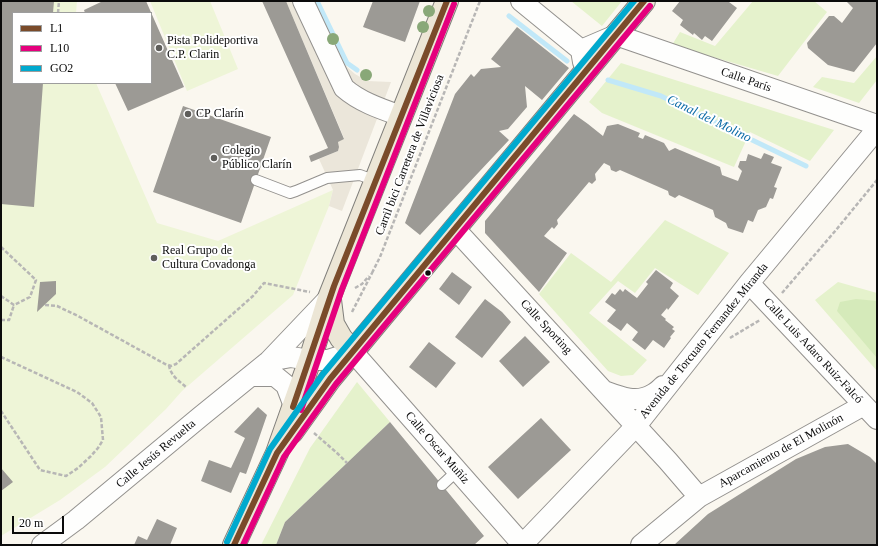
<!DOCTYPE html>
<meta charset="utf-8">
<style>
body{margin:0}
#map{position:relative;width:878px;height:546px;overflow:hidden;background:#faf7ef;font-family:"Times New Roman",serif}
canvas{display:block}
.frame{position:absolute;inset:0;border:2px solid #0b0b0b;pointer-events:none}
.legend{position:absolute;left:12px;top:12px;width:140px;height:72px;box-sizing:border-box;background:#fff;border:1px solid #9d9d9d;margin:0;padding:5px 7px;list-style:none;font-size:12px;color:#0b0b0b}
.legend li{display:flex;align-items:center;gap:8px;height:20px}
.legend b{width:20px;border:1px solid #9d9d9d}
.scale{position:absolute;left:12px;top:516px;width:52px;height:18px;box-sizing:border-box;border:2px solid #0b0b0b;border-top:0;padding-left:5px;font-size:12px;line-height:14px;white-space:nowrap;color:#0b0b0b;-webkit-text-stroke:3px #fff;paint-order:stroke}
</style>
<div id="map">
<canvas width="878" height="546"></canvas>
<div class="frame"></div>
<ul class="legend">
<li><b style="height:5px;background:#7a4b2a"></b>L1</li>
<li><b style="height:5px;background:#e5007d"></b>L10</li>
<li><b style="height:5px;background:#00a9ce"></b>GO2</li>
</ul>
<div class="scale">20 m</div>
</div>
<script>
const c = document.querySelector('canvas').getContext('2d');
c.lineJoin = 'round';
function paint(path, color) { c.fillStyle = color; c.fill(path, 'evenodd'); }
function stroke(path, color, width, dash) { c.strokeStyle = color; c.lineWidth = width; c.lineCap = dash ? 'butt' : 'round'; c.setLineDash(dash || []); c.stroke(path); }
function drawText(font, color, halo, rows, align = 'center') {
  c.font = font + ' "Times New Roman",serif'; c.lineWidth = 4; c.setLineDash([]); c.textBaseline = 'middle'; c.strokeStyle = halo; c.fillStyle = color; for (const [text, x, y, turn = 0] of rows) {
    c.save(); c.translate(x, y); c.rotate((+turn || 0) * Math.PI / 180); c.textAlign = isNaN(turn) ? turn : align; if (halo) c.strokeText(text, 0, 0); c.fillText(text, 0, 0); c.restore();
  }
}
const green = new Path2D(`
 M571 1H622L602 26Z
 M753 1H814L827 12 778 76 672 45 680 32 715 46Z
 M877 56V80L859 103 813 87 822 77 854 83Z
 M621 63 834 130 810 161 750 132 734 167 602 113 589 102Z
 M665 220 729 253 698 295 655 268 635 293 618 281 589 313 647 360 633 375 621 376 608 371 539 294 571 253 611 282Z
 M838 282 877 293V371L815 300Z
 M357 382 390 422 285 522 276 545H261L310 448Z`);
const forest = new Path2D(`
 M856 299 877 301V358L837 311 840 302Z`);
const pitch = new Path2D(`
 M1 1H77L76 13H13V83H96L157 223 218 241 333 190 329 206 293 295 182 391 166 409 105 467 60 500 1 536Z
 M150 1H210L238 69 187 91Z`);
const plaza = new Path2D(`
 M286 1H313L347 67 355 74 367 81 391 82 342 211 329 206 333 190 319 159 338 151 339 147 338 142 344 138Z`);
const stream = new Path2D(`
 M317 1 347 63 357 70
 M509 16 567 61
 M608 80 661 96 806 166`);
const building = new Path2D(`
 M1 1H54L53 13H13V83H43L34 207 1 204Z
 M103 1H146L184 87 128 111 115 83H151V13H85L84 10Z
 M262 1H286L344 139 338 142 339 147 338 151 311 162 309 156 328 148Z
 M373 1H420L405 42 363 27Z
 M680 1H730L729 2 737 8 712 41 705 36 702 40 694 33 693 35 680 25 683 20 672 11Z
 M846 1H877V43L854 72 828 65 808 48 807 43 829 16H834L842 23 853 8Z
 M517 27 569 68 542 100 525 86 527 107 508 129 499 131 509 140 420 235 405 223 455 94 471 74 474 77 481 69 501 67 491 59Z
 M183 106 271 137 241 223 153 192Z
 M574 114 588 124 603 136 607 126 618 124 640 133 638 137 643 139 645 135 664 143 669 151 675 148 720 167 722 175 738 181 742 171 738 167 740 161H746L748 154 761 159 764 153 774 157 771 163 782 167 774 187 777 188 773 199 770 198 766 207 758 210 753 222 748 220 743 233 728 228 726 223 715 217 713 210 679 195 675 198 669 195 668 191 620 170 616 172 611 170 610 166 604 163 595 174 596 180 592 184 589 182 557 220 558 224 554 229 552 227 544 236 567 253 539 292 485 233V221Z
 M656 270 673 283 670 288 679 296 668 310 667 308 661 315 666 319 665 320 674 327 672 329 675 331 670 337 671 338 664 348 653 340 645 350 632 340 638 332 627 323 621 331 607 321 616 310 605 302 612 293 615 295 620 289 623 292 625 289 637 298 648 284 646 282Z
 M452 272 472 287 459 305 439 289Z
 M56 281V294L37 312 40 282Z
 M485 299 502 312 511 322 482 358 455 337Z
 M525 336 550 362 523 387 499 361Z
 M429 342 456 363 436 388 409 367Z
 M258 407 267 415 257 444 246 474 240 472 231 493 201 481 209 460 231 468 245 438 234 432Z
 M541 418 571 450 518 499 488 467Z
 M390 422 484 536 474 545H276L285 522Z
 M848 444 870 457 877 464V545H674L708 514 796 459 825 447Z
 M1 468 13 482 1 491Z
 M157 519 177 528 170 545H134L138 536 147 540Z`);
const path = new Path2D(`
 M58 13 59 1
 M1 247 36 280 30 297 14 305 1 296
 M372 273 380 257 480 1
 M355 288 362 284 369 276
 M782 293 836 230 877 180
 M45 305 57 306 78 316 165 364 171 366 176 364 253 296 264 283 310 292
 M352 312 372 273
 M1 320H9L14 305
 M730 338 760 320
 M1 357 77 392 92 403 101 417 103 440 98 448 91 456 78 468 66 476 40 470 1 411
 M169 365C170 375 179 381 186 387
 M314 433 337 453 347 463`);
const service = new Path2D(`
 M256 180 290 193 296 191 327 178 360 175 376 181
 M442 485 457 471`);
const minor = new Path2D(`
 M303 1 344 88C360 102 381 109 401 116
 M521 1 581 50 583 62
 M581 50 616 35 877 125
 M455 229 668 461 699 497
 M749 283 877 419
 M269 361 291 357 310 360H328L353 352 522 544
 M251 376H275L286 385 294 406
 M604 391C620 397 637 404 653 394 657 392 660 389 663 386
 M42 545 76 520 200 417 269 361 329 298
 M522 545 636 426 749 283 877 129
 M641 545 699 497 864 405`);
const primary = new Path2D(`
 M330 300 333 324 341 338 353 352
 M292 432 330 379 644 1
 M234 545 277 453 310 360 329 298 447 1`);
const bus1 = new Path2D(`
 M293 407 334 286 447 1
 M234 545 277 453 330 379 644 1`);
const bus2 = new Path2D(`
 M301 410 342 289 454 4
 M243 545 284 457 336 384 650 6`);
const bus3 = new Path2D(`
 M227 542 270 449 323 374 634 1`);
const trees = [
 [429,11],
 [423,27],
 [333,39],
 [366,75]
];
const markers = [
 [159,48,4,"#5f5e5b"],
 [188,114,4,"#5f5e5b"],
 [214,158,4,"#5f5e5b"],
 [154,258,4,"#5f5e5b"],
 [428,273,3.5,"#0b0b0b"]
];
const poiNames = [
 ["Pista Polideportiva",167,41],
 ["C.P. Clarin",167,55],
 ["CP Clarín",196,114],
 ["Colegio",222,151],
 ["Público Clarín",222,165],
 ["Real Grupo de",162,251],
 ["Cultura Covadonga",162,265]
];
const streetNames = [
 ["Calle París",746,80,19],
 ["Carril bici Carretera de Villaviciosa",410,155,-69],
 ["Calle Sporting",546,327,47],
 ["Avenida de Torcuato Fernandez Miranda",704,341,-51],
 ["Calle Luis Adaro Ruiz-Falcó",813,351,47],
 ["Calle Oscar Muñíz",437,448,49],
 ["Aparcamiento de El Molinón",781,451,-29],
 ["Calle Jesús Revuelta",156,454,-40]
];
const waterNames = [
 ["Canal del Molino",709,119,26]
];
paint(green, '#e5f2cc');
paint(forest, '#d5eaba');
paint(pitch, '#eef5d7');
paint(plaza, '#ebe6da');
stroke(stream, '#c1e8f8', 5);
paint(building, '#9c9a95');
stroke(service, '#93918e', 12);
stroke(minor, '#93918e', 22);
stroke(primary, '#807f7b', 24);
stroke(path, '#b7b6b5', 2.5, [4, 2]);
stroke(service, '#fefefd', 10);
stroke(minor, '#fefefd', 20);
stroke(primary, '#ece6d6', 22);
stroke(bus1, '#7a4b2a', 6);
stroke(bus2, '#e5007d', 6);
stroke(bus3, '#00a9ce', 6);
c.fillStyle = '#89a878';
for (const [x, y] of trees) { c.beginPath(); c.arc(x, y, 6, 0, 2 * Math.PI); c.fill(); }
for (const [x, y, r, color] of markers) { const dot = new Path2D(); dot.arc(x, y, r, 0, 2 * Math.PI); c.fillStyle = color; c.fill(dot); stroke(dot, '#fff', 1.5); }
drawText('12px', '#0b0b0b', '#fff', poiNames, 'left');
drawText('12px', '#0b0b0b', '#fff', streetNames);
drawText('italic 13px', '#0b6ba7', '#fff', waterNames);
</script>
